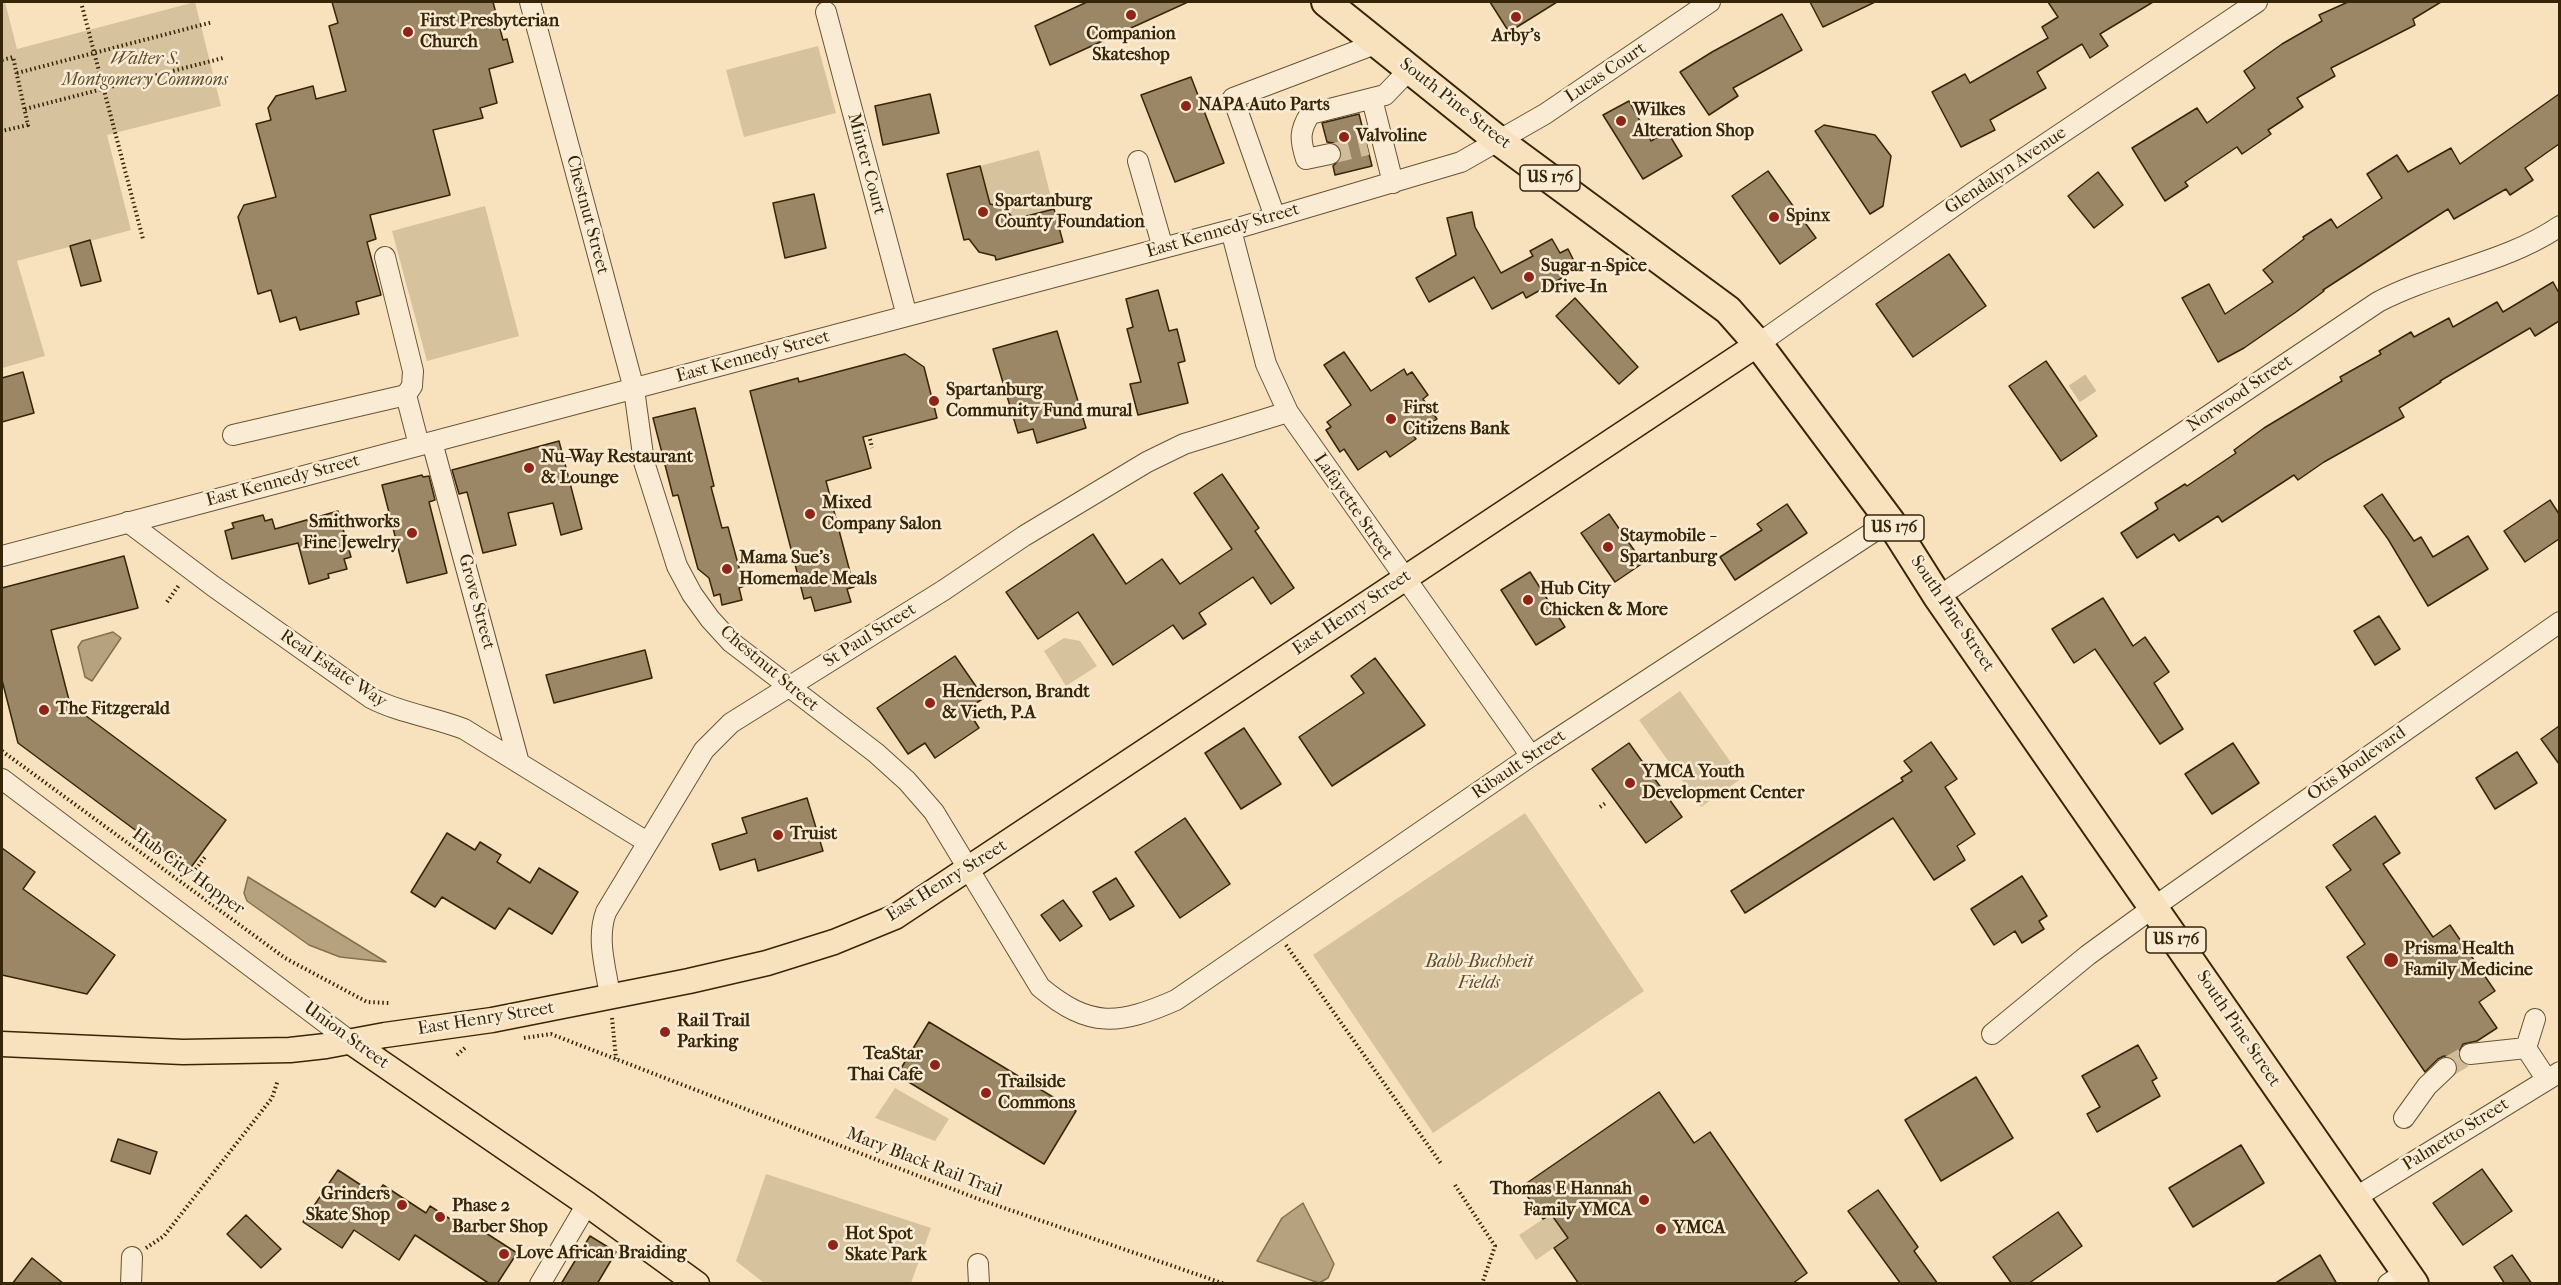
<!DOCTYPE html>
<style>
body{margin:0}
#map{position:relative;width:2561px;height:1285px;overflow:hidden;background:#f8e2bd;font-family:"IM FELL French Canon",serif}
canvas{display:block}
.frame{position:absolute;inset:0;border:3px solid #372508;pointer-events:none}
</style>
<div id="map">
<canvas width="2561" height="1285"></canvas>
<div class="frame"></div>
</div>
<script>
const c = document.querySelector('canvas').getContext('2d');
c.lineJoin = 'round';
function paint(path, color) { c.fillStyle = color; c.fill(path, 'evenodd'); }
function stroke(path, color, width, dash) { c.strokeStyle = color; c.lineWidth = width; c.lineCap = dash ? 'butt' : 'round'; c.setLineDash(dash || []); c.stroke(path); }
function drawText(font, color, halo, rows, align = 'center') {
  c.font = font + ' "IM FELL French Canon",serif'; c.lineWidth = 5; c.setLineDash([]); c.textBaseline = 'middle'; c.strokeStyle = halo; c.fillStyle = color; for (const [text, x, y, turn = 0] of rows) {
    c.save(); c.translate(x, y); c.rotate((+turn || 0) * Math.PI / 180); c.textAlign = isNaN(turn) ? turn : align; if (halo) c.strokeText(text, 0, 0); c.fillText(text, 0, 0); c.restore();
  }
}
const green = new Path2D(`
 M2 2H5L17 49 195 2 221 106 107 135 131 230 17 261 45 356 2 368Z
 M818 46 836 113 744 137 726 70Z
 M1039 150 1054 209 1012 219 1011 214 1002 207 991 208 980 166Z
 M485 206 519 336 427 361 392 231Z
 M1064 638 1080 641 1097 666 1066 686 1044 651Z
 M1680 691 1742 778 1701 807 1639 720Z
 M1525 813 1644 991 1433 1133 1313 955Z
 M895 1088 949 1119 935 1141 875 1118Z
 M766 1174 931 1228 911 1283H764L736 1261Z
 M1551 1214 1568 1238 1536 1260 1519 1235Z`);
const water = new Path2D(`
 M113 632 121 638 92 681 85 677 78 647 82 641Z
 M248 877 386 962 340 957 309 945 247 901 244 893Z
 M1303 1203 1334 1264 1328 1278 1319 1283 1257 1261 1282 1218Z`);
const building = new Path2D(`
 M332 2H493L503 40 507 39 513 62 489 69 497 103 480 108 483 118 433 130 450 195 370 215 376 239 367 242 381 295 356 302 359 314 300 330 296 317 280 322 271 290 258 294 238 217 244 205 276 197 256 124 271 120 268 108 276 96 313 86 316 99 346 91 329 26 338 23Z
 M1087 2H1188L1050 65 1035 26Z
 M1490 2H1557L1509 32Z
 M1810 2H1875L1823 27Z
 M2048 2H2153L2100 34 2108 46 2090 58 2082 44 2037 72 2046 88 1990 120 1995 130 1961 147 1932 92 1965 74 1970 83 2048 38 2042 27 2058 17Z
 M2348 2H2441L2413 19 2415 25 2331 68 2335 76 2297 98 2303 107 2268 130 2271 134 2242 154 2237 147 2185 182 2188 186 2165 201 2132 148 2197 108 2207 123 2255 88 2244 71 2282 44 2322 21 2319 15Z
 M1782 14 1802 50 1733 88 1738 96 1709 115 1680 72 1712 52Z
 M1191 77 1224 163 1175 182 1141 95Z
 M930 94 939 133 883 145 875 106Z
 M2559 94V144L2525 168 2533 180 2510 195 2506 189 2454 219 2448 209 2323 290 2324 291 2296 312 2244 348 2218 362 2182 298 2209 284 2225 314 2273 282 2263 270 2304 239 2303 237 2331 219 2337 228 2382 198 2367 174 2397 155 2408 172 2451 148 2460 164Z
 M1629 101 1651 141 1667 131 1682 156 1643 179 1603 115Z
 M1359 114 1372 166 1335 175 1333 166 1341 158 1342 151 1334 143 1327 142 1322 123Z
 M1824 125 1875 135 1891 156 1883 206 1870 214 1815 131Z
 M980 166 990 204 1002 207 1015 219 1054 209 1063 242 996 260 995 256 979 252 969 239 964 240 947 174Z
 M1768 171 1816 238 1780 264 1732 196Z
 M2098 172 2123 205 2094 228 2068 196Z
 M814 194 826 248 785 258 773 203Z
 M1472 212 1475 227 1501 273 1533 256 1530 251 1552 239 1560 253 1568 249 1578 269 1526 298 1523 292 1492 309 1474 277 1429 302 1416 278 1456 255 1447 218Z
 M90 240 101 281 81 286 70 246Z
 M1949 254 1986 306 1913 357 1876 304Z
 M2553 282 2559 293V321L2535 336 2530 328 2440 381 2441 382 2399 408 2404 417 2324 462 2298 480 2294 475 2222 522 2218 516 2179 541 2174 534 2137 558 2121 533 2158 509 2155 503 2185 484 2187 486 2236 453 2234 450 2264 428 2342 381 2340 377 2381 354 2379 351 2411 332 2414 337 2449 318 2453 327 2497 302 2503 312Z
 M1158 290 1169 331 1177 329 1185 361 1178 363 1188 403 1138 415 1130 384 1141 382 1127 329 1133 327 1126 299Z
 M1575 298 1638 367 1619 384 1556 316Z
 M1057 331 1086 428 1037 443 1033 429 1018 433 993 349Z
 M1344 352 1371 391 1404 369 1407 375 1412 372 1428 395 1423 399 1437 419 1413 435 1416 439 1390 457 1386 451 1358 470 1344 449 1340 452 1326 430 1331 427 1327 422 1351 405 1324 365Z
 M905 354 924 367 937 418 863 437 871 468 826 481 854 587 847 589 851 602 815 611 811 597 804 599 750 391 798 378 799 382Z
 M2046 361 2097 436 2061 461 2009 386Z
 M23 372 34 413 2 422V378Z
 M695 408 714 486 711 487 722 528 728 527 744 586 739 588 742 600 722 605 720 594 714 596 709 578 698 569 678 495 673 496 653 418Z
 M559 441 582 529 561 535 553 503 508 513 516 545 483 553 467 492 459 494 452 470Z
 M1222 474 1259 528 1255 531 1294 588 1271 604 1253 577 1199 613 1206 624 1183 639 1173 625 1113 665 1078 612 1038 639 1006 592 1093 534 1126 584 1162 559 1180 584 1232 549 1194 493Z
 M422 475 423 477 429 476 435 500 429 502 447 573 407 583 382 485Z
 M2382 494 2414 541 2421 537 2433 557 2468 536 2488 569 2428 606 2388 539 2364 506Z
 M2550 500 2559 514V539L2525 562 2504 531Z
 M1787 504 1807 533 1735 580 1720 557 1762 530 1757 524Z
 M338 511 351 557 344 559 347 569 328 574 329 578 309 584 298 543 232 559 225 531 234 528 232 523 263 515 265 521 272 519 275 529Z
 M1609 514 1643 563 1615 582 1581 533Z
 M124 556 138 608 51 630 70 704 226 820 189 870 18 743 2 680V588Z
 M1530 572 1565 627 1536 645 1501 590Z
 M2103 598 2133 646 2145 637 2169 672 2154 683 2183 729 2160 744 2095 649 2074 663 2052 629Z
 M2379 616 2400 649 2375 665 2354 631Z
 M645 650 652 678 554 703 546 675Z
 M955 656 984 698 967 709 979 728 935 758 925 743 908 754 877 708Z
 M1375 658 1425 725 1332 786 1299 737 1364 693 1351 676Z
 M2559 726V764L2541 739Z
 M1244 728 1281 784 1241 809 1205 753Z
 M1931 742 1957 779 1945 787 1975 834 1957 846 1965 860 1934 880 1893 818 1745 913 1731 891 1903 781 1901 778 1912 771 1904 761Z
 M1629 743 1682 817 1646 843 1592 769Z
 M2233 743 2259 783 2212 814 2185 774Z
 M2517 752 2537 783 2495 809 2476 778Z
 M807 798 823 851 758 871 755 859 720 870 712 844 747 833 742 818Z
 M2375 816 2400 853 2383 864 2433 937 2450 925 2495 991 2479 1002 2497 1028 2477 1041 2463 1044 2458 1054 2452 1058 2444 1056 2438 1059 2425 1072 2347 957 2365 944 2326 887 2351 870 2333 845Z
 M1185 818 1230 884 1180 918 1135 852Z
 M447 833 475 850 480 842 501 855 497 862 530 883 539 868 578 892 552 934 509 908 495 929 442 897 435 907 411 892Z
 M2 848 35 872 23 889 115 955 87 994 2 975Z
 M2022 876 2047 916 2039 921 2044 929 2022 943 2015 931 1994 945 1971 909Z
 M1116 878 1134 906 1110 920 1093 892Z
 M1063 900 1082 926 1060 941 1041 915Z
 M929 1022 1076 1111 1044 1164 897 1075Z
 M2138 1045 2157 1078 2152 1081 2160 1096 2097 1132 2087 1114 2100 1107 2082 1076Z
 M1976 1077 2013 1138 1941 1181 1905 1120Z
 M1659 1092 1694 1143 1710 1132 1807 1273 1792 1284H1579L1554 1248 1568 1238 1551 1214 1543 1219 1521 1187Z
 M118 1139 157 1152 150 1174 111 1161Z
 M2241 1145 2264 1183 2193 1227 2169 1188Z
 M2482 1169 2512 1211 2463 1245 2433 1203Z
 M338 1170 376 1195 383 1185 426 1213 430 1206 470 1232 475 1226 517 1253 497 1284H490L415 1235 399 1260 354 1230 342 1248 303 1222Z
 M1878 1190 1918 1247 1914 1251 1938 1284H1901L1848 1211Z
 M2058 1212 2082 1246 2028 1284H2012L1993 1257Z
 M246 1215 281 1249 261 1268 227 1234Z
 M590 1236 616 1252 597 1284H561Z
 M2320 1255 2337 1284H2274Z
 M2512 1255 2532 1284H2505L2494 1267Z
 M32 1258 64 1284H12Z`);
const minorTunnel = new Path2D(`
 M1330 154 1367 145
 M2077 380 2091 401
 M2446 1068 2470 1054`);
const path = new Path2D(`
 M82 6 143 239
 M2 60 13 57 28 125 2 131
 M17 73 213 22
 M25 109 223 58
 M870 439 872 448
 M167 602 179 585
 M2 751 285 958 367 1002 389 1003
 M1600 807 1607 802
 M193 873 205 857
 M1286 945 1442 1165
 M612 1018 616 1059
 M524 1038 551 1034 981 1200 1225 1284
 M457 1055 466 1047
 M1455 1185 1495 1246 1482 1284
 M146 1248 164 1236 272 1098 278 1080`);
const minor = new Path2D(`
 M530 2 634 389 644 462 677 566 692 594 710 619 731 642 876 753 907 781 934 812 1040 987C1090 1029 1119 1025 1176 1000L1531 756 1890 521
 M826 12 907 316
 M1372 99 1393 183
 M1330 154 1306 159C1300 140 1299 131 1310 114L1385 95 1410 69
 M1138 161 1163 248
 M1275 217 1233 98 1378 43
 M1231 230 1266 364 1288 412 1531 756
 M385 257 413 371 412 386 406 395
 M1758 344 1974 192 2257 2
 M233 435 406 395 419 445
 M432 442 519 763
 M128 522 213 586 371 698C400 713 433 717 464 729L647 842
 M2 556 1231 230 1461 162 1545 114 1710 2
 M1938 597 2378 302C2437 271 2504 264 2560 226
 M2 779 351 1042
 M610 996C606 969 596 939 606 912L704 750 731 723 944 590 1024 536 1147 462 1184 444 1288 412
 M2535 1019 2526 1048 2547 1080
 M1992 1034 2088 955 2154 907 2560 622
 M2470 1054 2526 1048
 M2404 1118 2427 1086 2446 1068
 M2353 1199 2560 1072
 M978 1264 979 1284
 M131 1284 132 1257
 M540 1284 587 1204
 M2388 1284 2406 1272`);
const major = new Path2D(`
 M351 1042 587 1204 697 1284
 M2 1044 183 1052 290 1050 326 1046 385 1035 492 1020 689 981 767 963 834 942 895 917 1758 344`);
const highway = new Path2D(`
 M1326 2 1499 141 1728 310 1758 344 1890 521 1938 597 2414 1284`);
const markers = [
 [1131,15,6,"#8f2418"],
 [1516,17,6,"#8f2418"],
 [408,32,6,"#8f2418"],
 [1186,106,6,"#8f2418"],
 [1621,121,6,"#8f2418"],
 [1344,137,6,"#8f2418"],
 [983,212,6,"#8f2418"],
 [1774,217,6,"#8f2418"],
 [1529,277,6,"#8f2418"],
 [934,401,6,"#8f2418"],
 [1391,419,6,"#8f2418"],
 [529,468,6,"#8f2418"],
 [810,514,6,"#8f2418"],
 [412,533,6,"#8f2418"],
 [1608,547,6,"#8f2418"],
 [727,569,6,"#8f2418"],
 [1528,600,6,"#8f2418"],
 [930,703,6,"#8f2418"],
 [44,710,6,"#8f2418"],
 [1630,783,6,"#8f2418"],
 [778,835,6,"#8f2418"],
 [2391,960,8,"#8f2418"],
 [665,1032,6,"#8f2418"],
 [935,1065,6,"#8f2418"],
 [986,1093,6,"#8f2418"],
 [1644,1200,6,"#8f2418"],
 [402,1205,6,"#8f2418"],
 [440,1217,6,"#8f2418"],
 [1661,1229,6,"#8f2418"],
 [833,1245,6,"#8f2418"],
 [504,1254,6,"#8f2418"]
];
const shields = [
 [1550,178,60],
 [1894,528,60],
 [2176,940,60]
];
const shieldNames = [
 ["US 176",1550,178],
 ["US 176",1894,528],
 ["US 176",2176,940]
];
const poiNames = [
 ["First Presbyterian",420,22],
 ["Church",420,43],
 ["Companion",1131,35,"center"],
 ["Skateshop",1131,56,"center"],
 ["Arby's",1516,37,"center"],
 ["NAPA Auto Parts",1198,106],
 ["Wilkes",1633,111],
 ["Alteration Shop",1633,132],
 ["Valvoline",1356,137],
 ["Spartanburg",995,202],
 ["County Foundation",995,223],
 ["Spinx",1786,217],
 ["Sugar-n-Spice",1541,267],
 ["Drive-In",1541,288],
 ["Spartanburg",946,391],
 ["Community Fund mural",946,412],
 ["First",1403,409],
 ["Citizens Bank",1403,430],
 ["Nu-Way Restaurant",541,458],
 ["& Lounge",541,479],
 ["Mixed",822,504],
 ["Company Salon",822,525],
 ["Smithworks",400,523,"right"],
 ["Fine Jewelry",400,544,"right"],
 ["Staymobile -",1620,537],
 ["Spartanburg",1620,558],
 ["Mama Sue's",739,559],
 ["Homemade Meals",739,580],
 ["Hub City",1540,590],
 ["Chicken & More",1540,611],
 ["Henderson, Brandt",942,693],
 ["& Vieth, P.A",942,714],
 ["The Fitzgerald",56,710],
 ["YMCA Youth",1642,773],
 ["Development Center",1642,794],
 ["Truist",790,835],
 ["Prisma Health",2404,950],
 ["Family Medicine",2404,971],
 ["Rail Trail",677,1022],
 ["Parking",677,1043],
 ["TeaStar",923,1055,"right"],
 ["Thai Cafe",923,1076,"right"],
 ["Trailside",998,1083],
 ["Commons",998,1104],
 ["Thomas E Hannah",1632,1190,"right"],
 ["Family YMCA",1632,1211,"right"],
 ["Grinders",390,1195,"right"],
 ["Skate Shop",390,1216,"right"],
 ["Phase 2",452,1207],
 ["Barber Shop",452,1228],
 ["YMCA",1673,1229],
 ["Hot Spot",845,1235],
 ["Skate Park",845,1256],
 ["Love African Braiding",516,1254]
];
const parkNames = [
 ["Walter S.",145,60],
 ["Montgomery Commons",145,81],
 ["Babb-Buchheit",1479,963],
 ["Fields",1479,984]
];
const streetNames = [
 ["Lucas Court",1606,73,-34],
 ["South Pine Street",1455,104,38],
 ["Minter Court",866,164,75],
 ["Glendalyn Avenue",2006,171,-34],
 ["Chestnut Street",587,215,75],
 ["East Kennedy Street",1223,231,-16],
 ["East Kennedy Street",753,357,-15],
 ["Norwood Street",2240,394,-34],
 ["East Kennedy Street",283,481,-15],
 ["Lafayette Street",1353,507,55],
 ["Grove Street",476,602,75],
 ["East Henry Street",1352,613,-34],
 ["South Pine Street",1952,614,56],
 ["St Paul Street",870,636,-32],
 ["Real Estate Way",333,669,34],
 ["Chestnut Street",769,669,40],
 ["Otis Boulevard",2357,764,-35],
 ["Ribault Street",1519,765,-34],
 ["Hub City Hopper",188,872,36],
 ["East Henry Street",947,881,-32],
 ["East Henry Street",486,1019,-9],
 ["South Pine Street",2238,1029,56],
 ["Union Street",346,1036,36],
 ["Palmetto Street",2456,1135,-32],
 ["Mary Black Rail Trail",924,1163,21]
];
paint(green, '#d7c29e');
paint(water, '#b6a27f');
stroke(water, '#83704f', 1.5);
paint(building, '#9b8766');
stroke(building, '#372508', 1.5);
stroke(minorTunnel, '#d1bc99', 20, [20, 10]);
stroke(minor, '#675435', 22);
stroke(major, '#372508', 27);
stroke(highway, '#372508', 32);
stroke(path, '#372508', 4, [1.5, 3]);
stroke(minor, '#faecd4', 20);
stroke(major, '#f8e2bd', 24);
stroke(highway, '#f8e2bd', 28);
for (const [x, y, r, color] of markers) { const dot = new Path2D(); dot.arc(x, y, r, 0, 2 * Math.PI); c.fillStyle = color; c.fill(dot); stroke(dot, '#faecd4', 2); }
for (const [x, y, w] of shields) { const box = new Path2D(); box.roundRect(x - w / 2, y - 13, w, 26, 4.5); c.fillStyle = '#faecd4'; c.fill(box); stroke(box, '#372508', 1.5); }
drawText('bold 16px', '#372508', null, shieldNames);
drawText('bold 18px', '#372508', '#faecd4', poiNames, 'left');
drawText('italic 18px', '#5f4c2e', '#faecd4', parkNames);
drawText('18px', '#372508', '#faecd4', streetNames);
</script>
